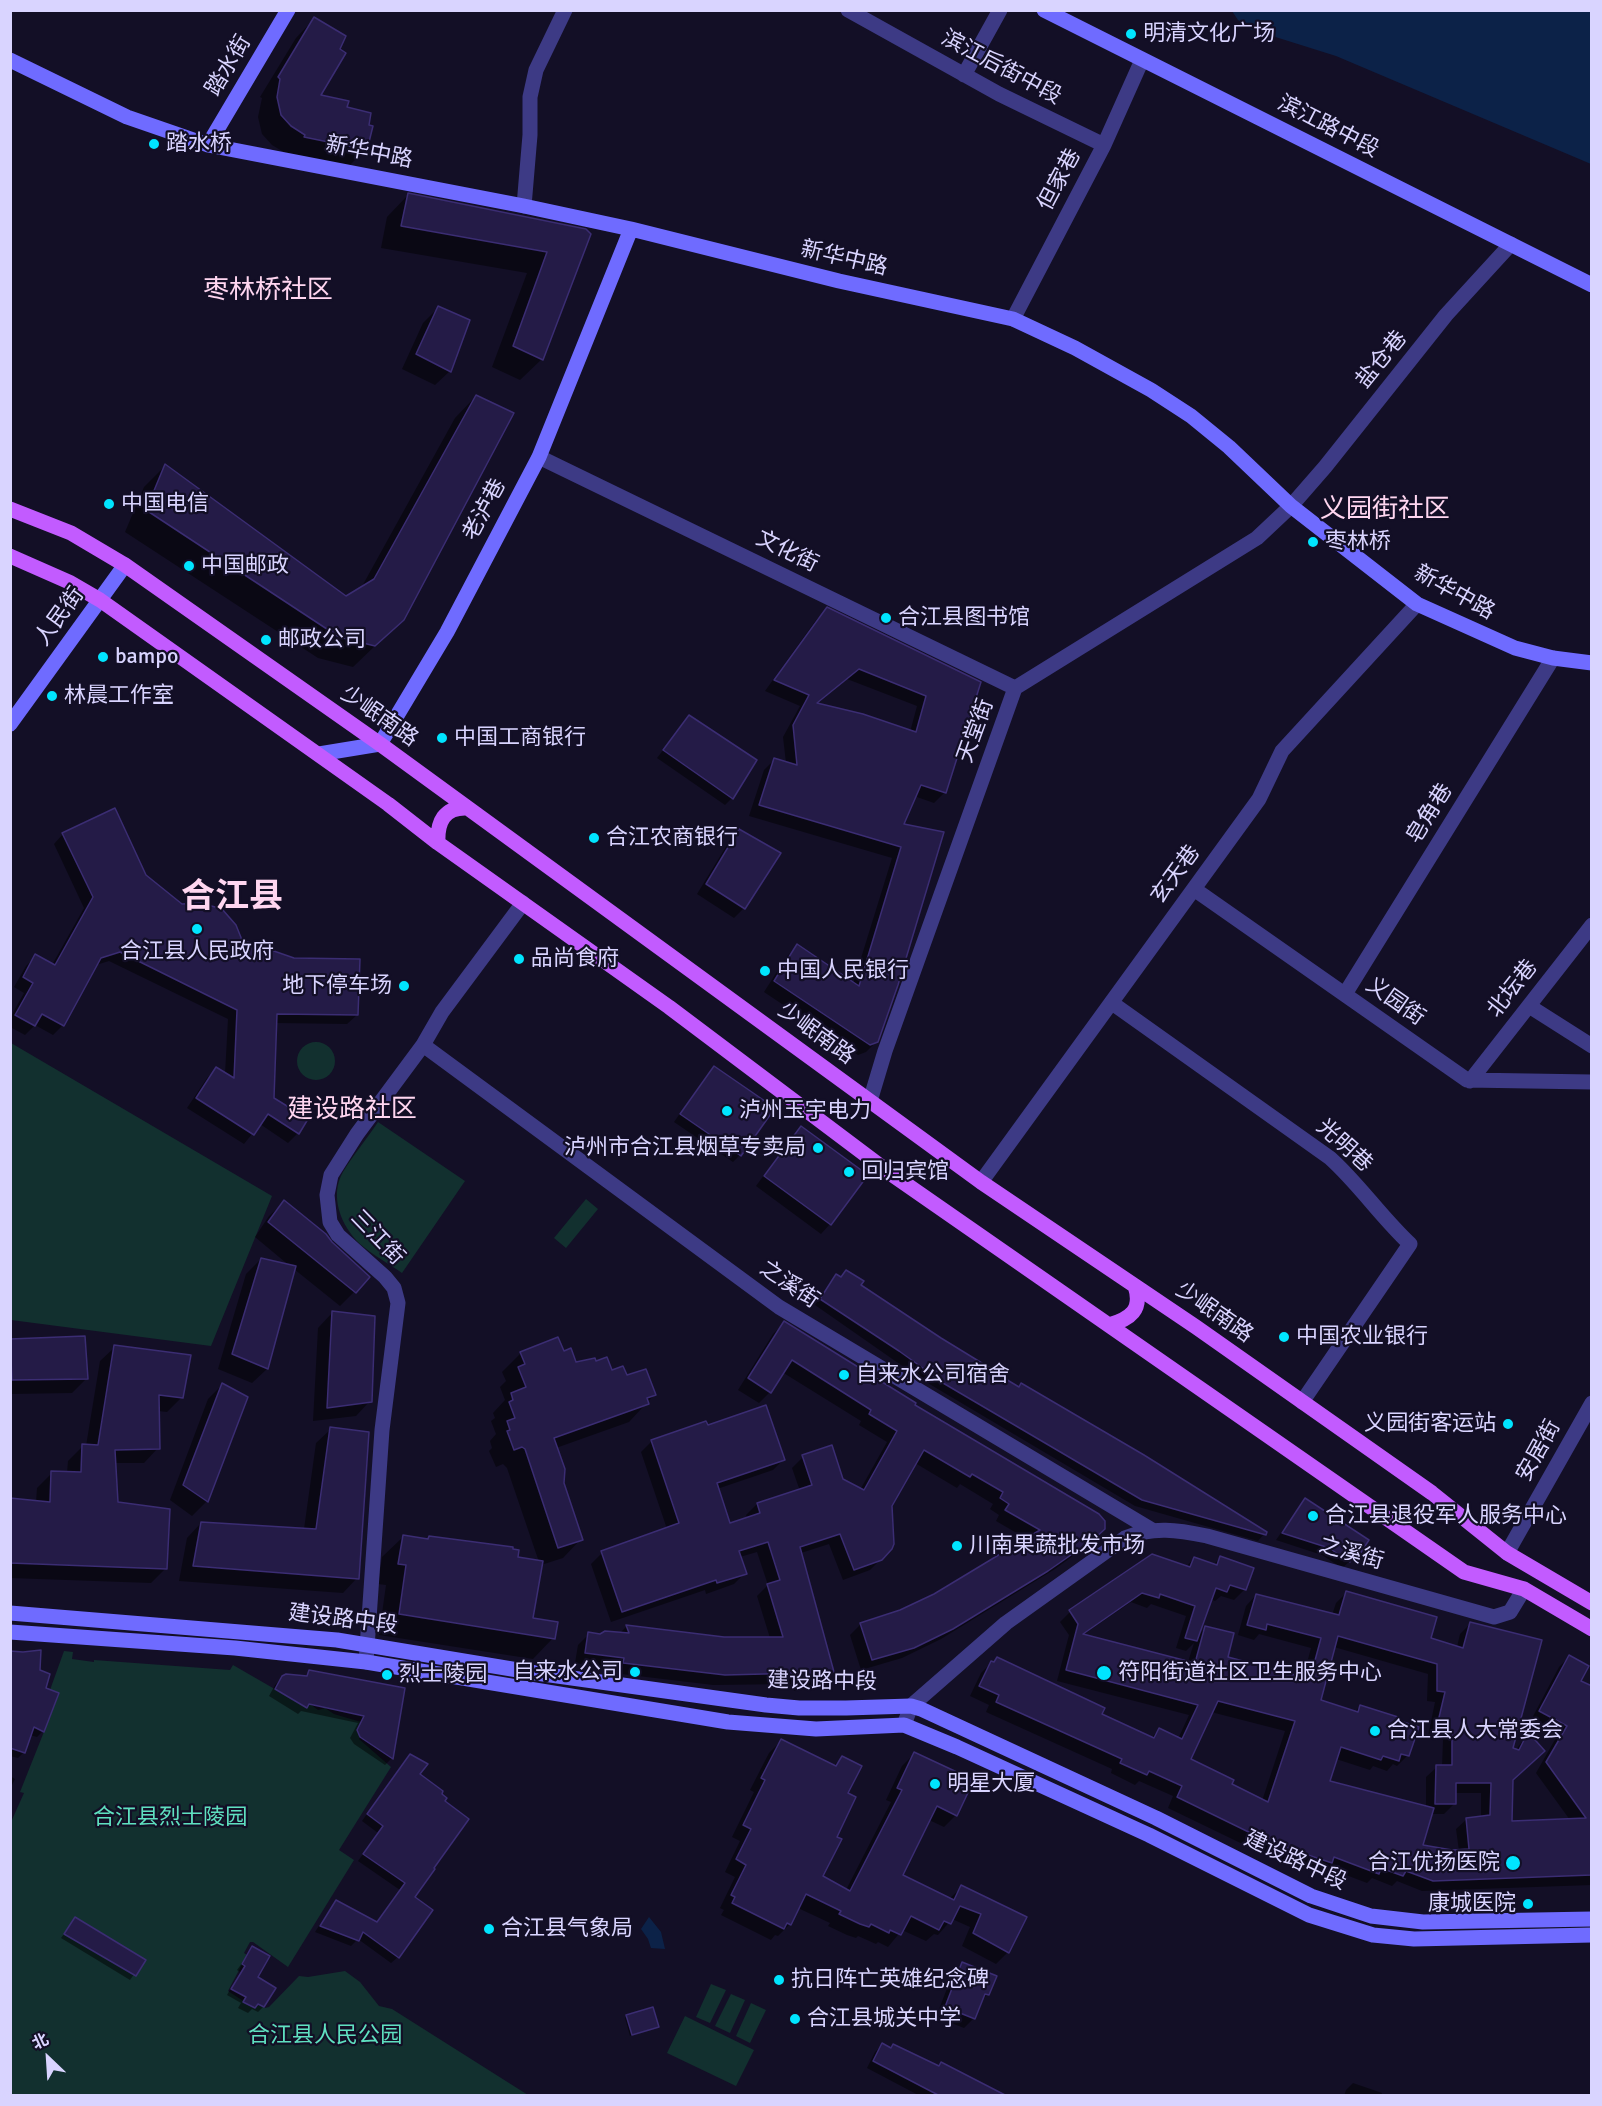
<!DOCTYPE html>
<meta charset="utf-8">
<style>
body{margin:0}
#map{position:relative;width:1602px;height:2106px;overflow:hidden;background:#130f26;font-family:Signika,"Noto Sans SC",sans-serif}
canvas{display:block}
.frame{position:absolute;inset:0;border:12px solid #d9d4ff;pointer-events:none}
.north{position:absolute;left:18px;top:2028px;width:60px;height:60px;-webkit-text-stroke:4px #130f26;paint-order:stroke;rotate:335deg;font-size:16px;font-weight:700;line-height:24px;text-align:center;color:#d9d4ff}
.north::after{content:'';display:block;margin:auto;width:21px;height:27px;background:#d9d4ff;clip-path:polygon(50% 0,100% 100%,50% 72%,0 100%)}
</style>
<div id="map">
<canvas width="1602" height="2106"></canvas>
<div class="frame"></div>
<div class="north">北</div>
</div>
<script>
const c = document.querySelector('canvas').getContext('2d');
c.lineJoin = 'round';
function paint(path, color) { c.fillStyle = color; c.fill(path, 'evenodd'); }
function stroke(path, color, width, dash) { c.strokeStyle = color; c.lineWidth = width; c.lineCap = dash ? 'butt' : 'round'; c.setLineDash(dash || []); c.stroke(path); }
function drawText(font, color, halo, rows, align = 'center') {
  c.font = font + ' Signika,"Noto Sans SC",sans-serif'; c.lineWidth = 4.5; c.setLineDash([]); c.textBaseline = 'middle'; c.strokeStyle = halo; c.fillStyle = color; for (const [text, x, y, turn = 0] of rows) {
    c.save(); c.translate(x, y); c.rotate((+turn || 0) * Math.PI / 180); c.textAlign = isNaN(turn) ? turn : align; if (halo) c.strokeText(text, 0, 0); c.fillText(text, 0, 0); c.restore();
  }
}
const green = new Path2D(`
 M297 1061a19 19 0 1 1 38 0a19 19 0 1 1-38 0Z
 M11 1043 272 1196 211 1346 11 1320Z
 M378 1122 465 1181 402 1273C389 1264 373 1255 360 1244 341 1226 329 1196 343 1172 353 1155 367 1139 378 1122Z
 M586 1199 598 1209 566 1248 554 1238Z
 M64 1651 73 1652 72 1659 94 1662V1660L230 1670 233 1665 292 1699 309 1703 318 1710 325 1708 334 1714 361 1722 357 1730 360 1737 359 1739 391 1767 339 1850 354 1860 288 1967 253 1942H250L244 1953 247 1955 228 1991 254 2008 260 2005 265 2008 269 2007 299 1976 308 1977 345 1971 360 1982 379 2006 392 2009 528 2095 11 2096V1822L24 1793 20 1792 59 1694 50 1690Z
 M711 1984 726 1990 710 2023 696 2017Z
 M731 1994 745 2000 730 2033 715 2026Z
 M751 2003 766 2010 750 2043 736 2036Z
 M685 2016 754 2050 736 2086 667 2053Z`);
const water = new Path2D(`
 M1232 11H1591V164L1336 56 1250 29 1238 20Z
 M649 1917 661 1932 665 1949 651 1948 648 1939 641 1929Z`);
const shadow = new Path2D(`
 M314 19 338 50 319 96 346 108 366 149 347 168 287 154 272 145 262 134 258 117 262 98 260 97 296 38Z
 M408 195 585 231 542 359 520 380 492 367 527 273 381 248 387 217Z
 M438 308 450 371 435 385 402 369 423 323Z
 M476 396 403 619 353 667 318 658 125 532 144 487 165 466 346 598 360 590 455 418Z
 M827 609 979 683 945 792 934 803 914 796 902 825 942 833 877 1041 866 1052 858 1055 764 992 787 956 798 946 853 984 892 858 749 816 764 770 774 760 786 763 783 737 800 706 765 691 816 620ZM847 679 917 706 910 732 816 705Z
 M689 717 755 760 732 798 725 805 657 758Z
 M740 831 778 854 744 908 734 918 697 894 730 840Z
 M63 834 145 876 182 906 357 1015 347 1024 275 1023 273 1099 298 1133 288 1143 260 1124 244 1144 187 1108 207 1078 216 1069 225 1074 228 1019 109 961 96 965 63 1025 53 1035 35 1025 25 1035 10 1027V1018L24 993 14 987 26 966 36 956 52 965 84 908 54 844Z
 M714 1068 740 1155 733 1162 674 1122 707 1075Z
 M801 1128 830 1224 821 1234 756 1186 791 1138Z
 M284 1202 354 1292 340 1306 294 1269 267 1369 252 1383 218 1369 246 1274 261 1259 291 1267 255 1237 269 1216Z
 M846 1272 859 1286 987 1370 1264 1534 1258 1541 1135 1506 921 1379 815 1305 830 1282 836 1276 840 1278Z
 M332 1313 370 1401 356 1416 313 1421 318 1328Z
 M784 1323 913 1405 1100 1533 1088 1545 1055 1569 941 1639 902 1658 861 1670 850 1635 861 1624 900 1612 935 1595 1027 1539 996 1521 999 1515 990 1509 993 1504 960 1484 957 1488 915 1463 891 1506 881 1559 870 1570 843 1580 829 1544 801 1553 833 1672 822 1683 794 1691 792 1684 713 1685 613 1673 614 1669 575 1663 578 1645 589 1634 600 1635 619 1634 627 1626 724 1638H770L757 1596 768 1585 757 1552 740 1557 745 1573 734 1584 706 1594 705 1590 611 1622 591 1564 602 1553 667 1529 641 1452 652 1441 707 1427 784 1459 773 1470 717 1489 729 1525 747 1518 746 1515 757 1504 800 1491 792 1468 803 1457 860 1490 887 1442 859 1425 861 1421 782 1372 770 1392 759 1403 738 1390 773 1334Z
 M10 1341 86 1379 72 1393 11 1394 10 1397Z
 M115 1347 182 1397 167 1412 158 1411V1448L144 1463H114L117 1503 166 1568 151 1583 10 1578V1500L36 1502 37 1488 52 1473H67L68 1461 83 1446H86L100 1361Z
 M521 1353H563L575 1364 595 1363 611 1372 626 1377 654 1395 629 1422 556 1448 562 1484 581 1539 563 1558 541 1565 531 1619 553 1638 533 1659 379 1635 386 1585 378 1584 382 1557 403 1537 427 1540 429 1538 539 1562 507 1468 503 1464 496 1467 489 1451 492 1448 490 1441 496 1434 491 1421 495 1418 493 1413 505 1400 500 1387 506 1381 502 1372Z
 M222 1385 246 1398 207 1501 192 1516 170 1500 208 1399Z
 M331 1429 357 1578 343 1593 179 1581 187 1538 201 1523 304 1529 316 1443Z
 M1305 1500 1367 1540 1356 1556 1342 1568 1322 1555 1276 1540 1299 1507Z
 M1152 1556 1186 1567 1194 1558 1213 1565 1220 1558 1252 1569 1244 1590 1234 1600 1221 1596 1215 1601 1210 1599 1198 1635 1205 1628 1226 1658 1303 1678 1311 1648 1259 1634 1254 1640 1238 1635 1246 1606 1256 1595 1332 1615 1336 1603 1346 1593 1429 1639 1457 1647 1460 1634 1470 1624 1511 1749 1515 1751 1528 1734 1511 1780V1822L1570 1820 1536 1773 1557 1736 1530 1722 1559 1667 1569 1657 1579 1681 1592 1767V1885L1422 1891 1397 1881 1392 1886 1372 1878 1367 1883 1325 1867 1320 1872 1259 1852 1168 1808 1173 1796 1139 1781 1135 1785 1111 1773 1112 1769 986 1712 989 1705 970 1696 981 1673 991 1663 1151 1738 1159 1730 1178 1739 1189 1715 1057 1681 1069 1635 1060 1622 1070 1612ZM1131 1602 1147 1608 1151 1604 1186 1616 1176 1648 1186 1651 1194 1643 1188 1662 1083 1635ZM1334 1647 1428 1674 1427 1701 1435 1702 1428 1736 1443 1740 1442 1767H1437L1426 1777V1807L1328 1782 1336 1759 1370 1770 1373 1766 1387 1771 1393 1764 1397 1766 1408 1755 1396 1721 1360 1706 1354 1713 1320 1701ZM1211 1712 1285 1731 1262 1801 1230 1785 1189 1759ZM1455 1793H1481V1817L1467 1819 1456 1829 1459 1851 1421 1846 1430 1814H1444L1454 1804Z
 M10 1652 38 1671 44 1689 43 1731 37 1737 30 1735 24 1752 18 1758 10 1756Z
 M309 1672 403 1689 392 1758 385 1765 354 1744 350 1738 358 1723 301 1711 298 1714 269 1696 275 1685 283 1677H304Z
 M781 1741 833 1766 842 1758 846 1794 835 1837 821 1877 846 1890 891 1802 886 1800 902 1766 914 1754 956 1815 944 1827 929 1820 901 1875 949 1899 962 1887 1025 1918 1008 1952 996 1964 962 1946 970 1927 952 1919 938 1935 934 1934 926 1941 902 1930 888 1947 878 1942 876 1944 858 1936 856 1938 847 1935 828 1926 830 1923 798 1908 790 1924 778 1936 775 1935 771 1940 721 1915 724 1910 720 1908 735 1877 725 1872 740 1841 732 1837 754 1792 750 1790 769 1753Z
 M404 1762 418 1775 413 1898 398 1957 391 1963 358 1939 351 1946 315 1932 330 1909 336 1902 376 1923 400 1890 358 1861 378 1833 362 1821Z
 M10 1776 15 1779 10 1789Z
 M75 1919 144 1960 130 1980 61 1938Z
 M253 1948 256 1977 263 2007 258 2012 252 2009 248 2013 238 2008 241 2003 227 1995 240 1972 237 1970Z
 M963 1964 995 1977 987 1995 980 2002 974 2018 964 2028 936 2017 953 1973Z
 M627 2016 657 2027 630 2036 625 2018Z
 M882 2045 1004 2096H920L867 2068 875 2052Z
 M1353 2083 1382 2093 1381 2096H1344L1346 2090Z`);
const building = new Path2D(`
 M314 17 346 36 340 49 346 53 321 95 349 101 347 107 371 113 369 125 373 126 367 150 304 137 305 135 291 126 281 115 277 97 280 79 278 77Z
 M408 193 586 229 591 234 543 360 513 346 547 252 401 226Z
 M438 306 470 320 451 372 416 354Z
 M476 395 514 413 404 620 375 646 339 637 146 510 165 464 346 596 374 579Z
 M827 607 981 682 946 793 921 785 904 824 944 832 898 985 878 1042 870 1045 774 981 797 944 859 986 901 847 759 805 774 758 797 765 793 725 809 695 774 680ZM859 669 926 696 916 732 863 714 817 703Z
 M689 715 757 760 733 799 663 750Z
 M115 808 146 875 182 904 201 903 222 909 236 925 242 940 294 958 360 959 358 1015 277 1014 274 1098 308 1119 299 1134 268 1114 254 1135 196 1098 216 1067 234 1078 237 1010 120 952 101 958 64 1026 42 1014 35 1026 15 1015 33 983 23 977 35 954 55 965 93 897 62 833Z
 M739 829 781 853 745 909 706 884Z
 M714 1066 775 1108 741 1156 680 1114Z
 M801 1126 868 1175 831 1225 764 1176Z
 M284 1200 326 1234 332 1242 370 1277 356 1293 268 1222Z
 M261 1258 296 1266 268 1369 232 1354Z
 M846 1270 864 1281 861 1285 941 1338 990 1368 989 1369 1019 1387 1021 1383 1144 1455 1267 1532 1266 1535 1142 1500 926 1373 927 1371 899 1351 820 1299 836 1274 841 1277Z
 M332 1311 375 1316 372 1402 327 1408Z
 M784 1321 916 1403 915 1405 1099 1514 1105 1521V1529L1094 1539 1048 1571 953 1629 914 1648 872 1660 860 1623 900 1610 934 1594 1040 1530 1005 1510 1009 1504 1000 1498 1003 1492 972 1474 970 1477 924 1450 892 1506 894 1544 892 1549 882 1560 854 1570 840 1534 800 1547 834 1672 805 1681 803 1673 725 1675 623 1663 624 1658 585 1653 588 1632 600 1634 605 1631 629 1633 626 1625 724 1637H783L767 1584 780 1580 768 1542 739 1551 747 1574 717 1583 716 1580 622 1612 601 1551 679 1523 651 1440 706 1421 708 1425 766 1405 785 1460 717 1483 730 1523 760 1513 757 1503 812 1485 802 1455 832 1445 843 1479 864 1490 897 1431 869 1414 871 1410 792 1360 771 1393 748 1378Z
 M85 1336 88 1379 12 1380 10 1339Z
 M558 1337 564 1351 571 1348 576 1362 595 1358 596 1361 607 1357 612 1370 623 1366 627 1375 646 1369 656 1395 647 1398 649 1404 554 1438 565 1469 564 1483 583 1540 558 1548 525 1449 522 1447 514 1450 507 1431 510 1430 507 1421 515 1418 509 1402 513 1400 511 1393 526 1387 518 1367 525 1364 520 1352Z
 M114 1345 191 1355 183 1398 159 1395 160 1449 115 1450 118 1502 170 1509 167 1569 10 1563V1498L50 1502 51 1471 81 1472 82 1444 98 1445Z
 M222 1383 248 1397 208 1502 183 1485Z
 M330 1427 369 1432 359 1579 193 1566 201 1522 316 1529Z
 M1305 1498 1369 1540 1358 1557 1354 1555 1350 1562 1329 1548 1282 1533Z
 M403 1535 428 1539 429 1536 513 1547V1549L519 1550 518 1557 543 1561 533 1618 558 1622 555 1639 399 1614 406 1565 398 1564Z
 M1152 1554 1190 1567 1194 1557 1217 1565 1220 1556 1254 1568 1246 1590 1230 1585 1227 1592 1216 1588 1197 1641 1185 1638 1195 1606 1160 1594 1159 1598 1142 1593 1083 1634 1195 1663 1205 1626 1234 1633 1228 1657 1310 1679 1321 1638 1267 1624 1266 1630 1247 1625 1256 1594 1339 1615 1346 1591 1437 1617 1431 1638 1463 1648 1470 1622 1542 1640 1513 1748 1519 1750 1528 1732 1545 1751 1513 1780 1512 1821 1586 1818 1546 1762 1567 1726 1539 1711 1569 1655 1589 1666 1581 1681 1592 1686V1875L1433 1881 1406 1871 1403 1876 1381 1868 1379 1874 1334 1857 1332 1863 1269 1842 1177 1797 1182 1786 1149 1771 1147 1775 1120 1763 1122 1759 996 1702 999 1695 979 1686 991 1661 994 1662 997 1657 1105 1708 1102 1714 1154 1738 1159 1728 1182 1739 1198 1705 1066 1670 1078 1624 1069 1610ZM1338 1636 1437 1664V1691L1445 1692 1437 1726 1452 1730V1765H1436L1435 1804H1456V1783H1491L1490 1815 1466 1818 1469 1849 1452 1850 1423 1845 1434 1808 1330 1781 1341 1747 1381 1760 1383 1756 1399 1761 1401 1754 1409 1756 1419 1727 1397 1720 1398 1717 1360 1705 1358 1712 1321 1700ZM1218 1701 1295 1721 1268 1802 1232 1784 1234 1780 1191 1759Z
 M41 1650 40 1670 50 1674 46 1688 59 1693 44 1732 34 1727 25 1753 10 1748V1651L23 1652Z
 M309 1670 405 1688 393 1759 360 1737 357 1730 364 1716 309 1704 307 1708 275 1689 282 1676 286 1674 307 1676Z
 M781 1739 836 1766 842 1756 862 1766 848 1793 856 1797 837 1837 842 1839 823 1876 850 1891 902 1790 897 1788 914 1752 974 1780 957 1816 937 1806 903 1875 954 1900 961 1885 1027 1917 1009 1953 973 1933 981 1914 960 1906 951 1924 944 1921 939 1930 911 1916 901 1935 890 1930 889 1933 871 1924 869 1927 860 1924 839 1914 841 1911 806 1894 791 1925 787 1923 784 1929 732 1903 735 1897 731 1895 746 1865 736 1859 751 1829 743 1825 765 1780 761 1778Z
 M410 1754 428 1764 420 1774 443 1791 442 1794 447 1798 445 1801 469 1819 434 1868 435 1869 415 1897 433 1910 399 1958 363 1932 359 1941 320 1926 336 1900 377 1922 405 1883 363 1854 383 1826 367 1814Z
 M75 1917 146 1960 136 1976 64 1934Z
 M252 1946 270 1956 258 1977 276 1988 264 2007 258 2004 255 2008 243 2002 246 1997 231 1989 245 1966 242 1964Z
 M962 1962 997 1976 989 1995 985 1994 975 2019 945 2007Z
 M653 2007 659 2027 632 2035 626 2015Z
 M882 2043 891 2048 893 2044 939 2066 941 2062 1007 2096H940L873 2061Z`);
const street = new Path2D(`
 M848 10 999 94 1104 145
 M964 75 1000 10
 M524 206 530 135V97L536 70 565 10
 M1013 319 1104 145 1142 60
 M539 457 1015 688
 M1194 889 1467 1080 1592 1082
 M1345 994 1553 658
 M1112 1003 1330 1158C1359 1184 1381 1217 1410 1244L1302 1402
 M1529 1006 1592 1046
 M423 1045 779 1307 1152 1530
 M1470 1081 1592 925
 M870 1101 885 1051 1015 688 1257 538 1291 506 1325 467 1446 315 1511 244
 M981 1182 1259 799 1282 751 1417 604
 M1507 1553 1592 1403
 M366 1662 382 1430 398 1303 394 1288 385 1277 338 1235 330 1222 327 1195 331 1175 357 1134 423 1045 442 1012 523 903
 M904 1725 911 1706 1006 1623 1125 1538C1153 1526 1178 1530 1207 1536L1494 1617 1510 1612 1524 1589`);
const secondary = new Path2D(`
 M1044 10 1592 285
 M10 60 127 117 208 145 524 206 631 229 839 281 1013 319 1075 348 1151 390 1191 416 1229 447 1291 506 1417 604 1515 648 1553 658 1592 663
 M208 145 288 10
 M10 724 125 565
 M319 754 380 744 447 632 539 457 631 229
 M10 1613 337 1640 536 1673 766 1705 799 1708H846L911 1706 921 1709 1156 1818 1311 1896 1371 1916 1423 1922 1592 1919
 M10 1632 235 1648 366 1662 728 1722 816 1729 904 1725 957 1747 1149 1835 1309 1915 1373 1935 1414 1939 1592 1935`);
const primary = new Path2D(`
 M10 509 71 533 125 565 380 744 981 1182 1196 1327 1432 1493 1507 1553 1592 1603
 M10 556 69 582 100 600 388 804 438 843 669 1007 887 1171 1464 1572 1524 1589 1592 1629
 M438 843C437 822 444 807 467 808
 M1109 1325C1130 1319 1143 1310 1135 1286`);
const markers = [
 [1131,34,6,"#00e5ff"],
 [154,144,6,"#00e5ff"],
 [109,504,6,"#00e5ff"],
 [1313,542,6,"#00e5ff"],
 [189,566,6,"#00e5ff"],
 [886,618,6,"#00e5ff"],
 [266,640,6,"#00e5ff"],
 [103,657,6,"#00e5ff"],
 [52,696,6,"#00e5ff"],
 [442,738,6,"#00e5ff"],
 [594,838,6,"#00e5ff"],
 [197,929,6,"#00e5ff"],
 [519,959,6,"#00e5ff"],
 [765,971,6,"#00e5ff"],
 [404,986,6,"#00e5ff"],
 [727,1111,6,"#00e5ff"],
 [818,1148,6,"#00e5ff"],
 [849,1172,6,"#00e5ff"],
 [1284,1337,6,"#00e5ff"],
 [844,1375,6,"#00e5ff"],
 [1508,1424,6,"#00e5ff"],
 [1313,1516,6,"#00e5ff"],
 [957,1546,6,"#00e5ff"],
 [635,1672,6,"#00e5ff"],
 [1104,1673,8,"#00e5ff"],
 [387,1675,6,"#00e5ff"],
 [1375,1731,6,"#00e5ff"],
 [935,1784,6,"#00e5ff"],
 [1513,1863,8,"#00e5ff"],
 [1528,1904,6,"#00e5ff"],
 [489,1929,6,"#00e5ff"],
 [779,1980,6,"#00e5ff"],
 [795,2019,6,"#00e5ff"]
];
const poiNames = [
 ["明清文化广场",1143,34],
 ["踏水桥",166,144],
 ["中国电信",121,504],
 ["枣林桥",1325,542],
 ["中国邮政",201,566],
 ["合江县图书馆",898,618],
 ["邮政公司",278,640],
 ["bampo",115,657],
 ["林晨工作室",64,696],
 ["中国工商银行",454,738],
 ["合江农商银行",606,838],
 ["合江县人民政府",197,952,"center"],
 ["品尚食府",531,959],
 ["中国人民银行",777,971],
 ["地下停车场",392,986,"right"],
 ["泸州玉宇电力",739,1111],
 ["泸州市合江县烟草专卖局",806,1148,"right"],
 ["回归宾馆",861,1172],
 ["中国农业银行",1296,1337],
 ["自来水公司宿舍",856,1375],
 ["义园街客运站",1496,1424,"right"],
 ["合江县退役军人服务中心",1325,1516],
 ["川南果蔬批发市场",969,1546],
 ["自来水公司",623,1672,"right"],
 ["符阳街道社区卫生服务中心",1118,1673],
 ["烈士陵园",399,1675],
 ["合江县人大常委会",1387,1731],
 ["明星大厦",947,1784],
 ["合江优扬医院",1500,1863,"right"],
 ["康城医院",1516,1904,"right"],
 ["合江县气象局",501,1929],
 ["抗日阵亡英雄纪念碑",791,1980],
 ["合江县城关中学",807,2019]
];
const streetNames = [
 ["踏水街",229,66,-59],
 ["滨江后街中段",1001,68,28],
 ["滨江路中段",1328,127,27],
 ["新华中路",369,153,11],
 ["但家巷",1060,180,-62],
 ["新华中路",844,259,13],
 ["盐仓巷",1382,360,-51],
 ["老泸巷",485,510,-62],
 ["文化街",787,552,26],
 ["新华中路",1454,593,29],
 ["人民街",60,617,-54],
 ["少岷南路",379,717,35],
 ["天堂街",976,731,-70],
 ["皂角巷",1430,814,-58],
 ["玄天巷",1176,875,-54],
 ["北坛巷",1513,989,-52],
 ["义园街",1395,1002,35],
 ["少岷南路",816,1034,36],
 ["光明巷",1344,1146,42],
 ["三江街",377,1238,46],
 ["之溪街",789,1285,34],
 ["少岷南路",1214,1313,35],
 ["安居街",1539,1451,-61],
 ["之溪街",1351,1554,16],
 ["建设路中段",343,1620,7],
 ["建设路中段",822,1682,1],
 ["建设路中段",1295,1861,25]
];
const parkNames = [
 ["合江县烈士陵园",170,1818],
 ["合江县人民公园",325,2036]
];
const quarterNames = [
 ["枣林桥社区",268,291],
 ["义园街社区",1385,510],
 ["建设路社区",352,1110]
];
const townNames = [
 ["合江县",232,898]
];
paint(green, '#12302f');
paint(water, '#0c2248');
paint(shadow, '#0007');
paint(building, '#241b47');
stroke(building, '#3b2d73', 1.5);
stroke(street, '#3d3a85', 15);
stroke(secondary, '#6f6bff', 15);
stroke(primary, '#c25bff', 15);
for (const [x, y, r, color] of markers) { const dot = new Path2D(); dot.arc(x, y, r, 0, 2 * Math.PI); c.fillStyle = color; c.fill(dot); stroke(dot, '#130f26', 2); }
drawText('22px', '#d9d4ff', '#130f26', poiNames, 'left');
drawText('22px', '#d9d4ff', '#130f26', streetNames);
drawText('22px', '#5fe0c0', '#130f26', parkNames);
drawText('26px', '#ffd6f0', '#130f26', quarterNames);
drawText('bold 34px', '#ffd6f0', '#130f26', townNames);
</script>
